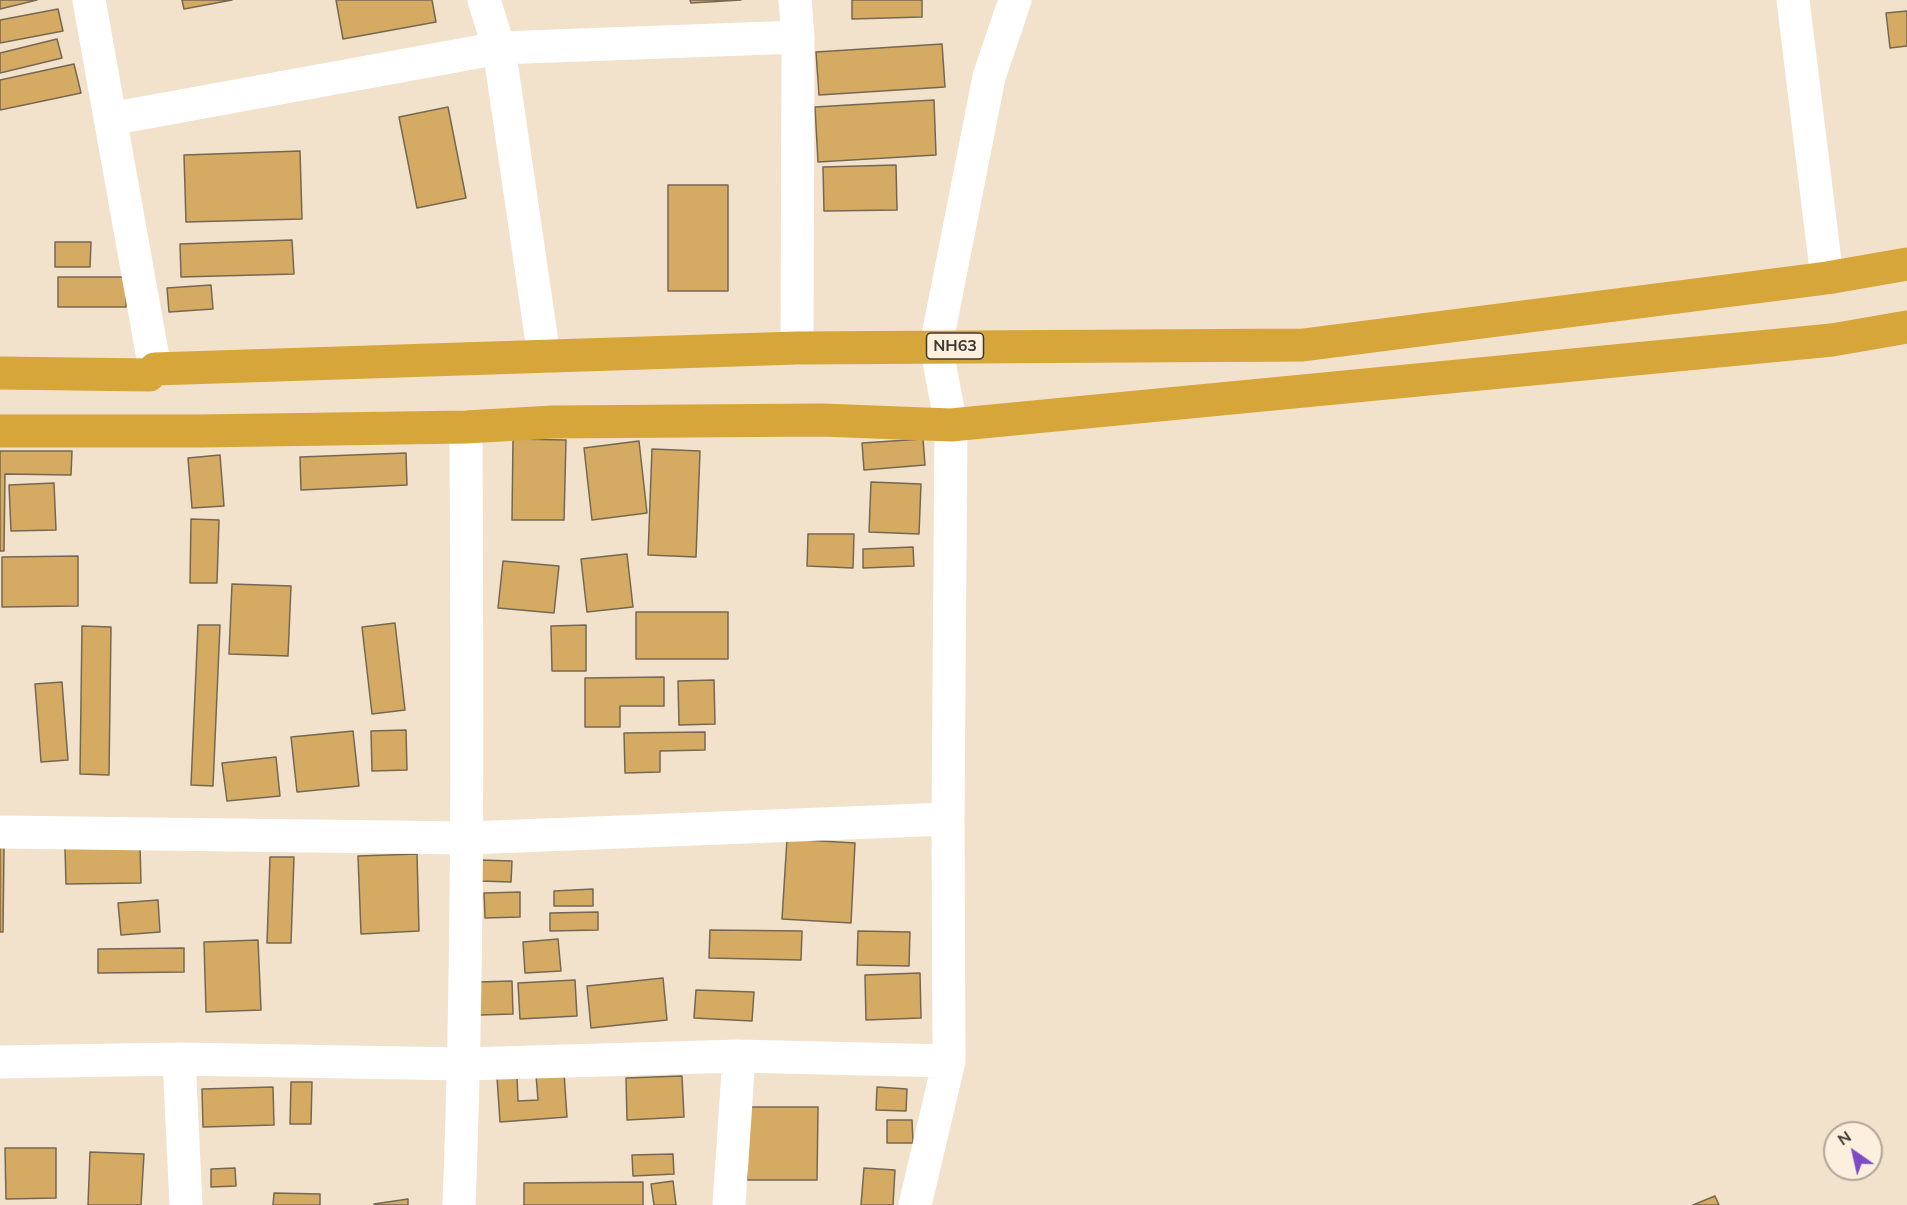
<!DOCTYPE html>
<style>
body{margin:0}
#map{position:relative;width:1907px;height:1205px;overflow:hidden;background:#f2e1cb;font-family:Mulish,sans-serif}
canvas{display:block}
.north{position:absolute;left:1823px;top:1121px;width:60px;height:60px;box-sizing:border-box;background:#fdefdd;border:2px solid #b1a698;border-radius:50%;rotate:326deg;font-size:16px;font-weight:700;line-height:24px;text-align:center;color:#3f3830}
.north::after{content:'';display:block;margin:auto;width:21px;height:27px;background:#7d4cc4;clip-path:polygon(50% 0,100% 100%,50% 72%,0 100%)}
</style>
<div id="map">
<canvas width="1907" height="1205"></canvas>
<div class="north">N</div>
</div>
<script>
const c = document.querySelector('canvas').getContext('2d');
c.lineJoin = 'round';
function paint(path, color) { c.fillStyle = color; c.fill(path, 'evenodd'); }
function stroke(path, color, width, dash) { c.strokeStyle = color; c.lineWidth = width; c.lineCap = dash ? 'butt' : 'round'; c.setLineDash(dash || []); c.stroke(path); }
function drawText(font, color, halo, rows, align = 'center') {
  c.font = font + ' Mulish,sans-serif'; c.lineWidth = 5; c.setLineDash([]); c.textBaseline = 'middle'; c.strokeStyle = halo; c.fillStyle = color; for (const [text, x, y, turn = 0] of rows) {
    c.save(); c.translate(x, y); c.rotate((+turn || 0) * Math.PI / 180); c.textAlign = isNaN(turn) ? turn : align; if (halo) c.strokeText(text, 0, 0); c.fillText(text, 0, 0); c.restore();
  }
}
const building = new Path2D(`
 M0 0H37L0 9Z
 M182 0H232L184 9Z
 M336 0H432L436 22 343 39Z
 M690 0H741L691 3Z
 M852 0H922V17L852 19Z
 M58 9 63 31 0 43V20Z
 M1907 11V46L1890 48 1886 13Z
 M57 39 62 58 0 73V53Z
 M942 44 945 87 819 95 816 52Z
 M74 64 81 93 0 110V80Z
 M934 100 936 155 818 162 815 107Z
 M448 107 466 198 417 208 399 117Z
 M300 151 302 219 186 222 184 155Z
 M896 165 897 210 824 211 823 167Z
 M668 185H728V291H668Z
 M292 240 294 274 181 277 180 244Z
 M55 242H91L90 267H55Z
 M58 277H127L126 307H58Z
 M211 285 213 309 169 312 167 288Z
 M513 439 566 440 564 520H512Z
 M923 439 925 465 864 470 862 443Z
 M639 441 647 513 592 520 584 448Z
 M652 449 700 451 696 557 648 555Z
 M0 451H72L71 475 5 474 4 551H0Z
 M406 453 407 485 301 490 300 457Z
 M220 455 224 506 192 508 188 458Z
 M871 482 921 484 919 534 869 532Z
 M54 483 56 530 11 531 9 485Z
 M191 519 219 520 217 583H190Z
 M808 534H854L853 568 807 566Z
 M913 547 914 566 863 568V549Z
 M627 554 633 607 587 612 581 559Z
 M78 556V606L2 607V557Z
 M503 561 559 566 554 613 498 608Z
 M232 584 291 586 288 656 229 654Z
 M636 612H728V659H636Z
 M395 623 405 710 372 714 362 627Z
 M198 625H220L213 786 191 785Z
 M586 625V671H552L551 626Z
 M82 626 111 627 109 775 80 774Z
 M664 677V706H620V727H585V678Z
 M714 680 715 724 679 725 678 681Z
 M62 682 68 760 41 762 35 684Z
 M406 730 407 770 372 771 371 731Z
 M353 731 359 786 297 792 291 737Z
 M705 732V750L660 751V772L625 773 624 733Z
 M276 757 280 796 227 801 222 763Z
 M787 839 855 843 851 923 782 919Z
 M140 846 141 883 66 884 65 848Z
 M0 847H4L3 932H0Z
 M417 854 419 931 361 934 358 856Z
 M270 857H294L291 943H267Z
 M480 860 512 861 511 882 480 881Z
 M593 889V906H554V891Z
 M520 892V917L485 918 484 893Z
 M158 900 160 932 121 935 118 903Z
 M598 912V930L550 931V913Z
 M710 930 802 931 801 960 709 958Z
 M858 931 910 932 909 966 857 965Z
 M558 939 561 971 525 973 523 942Z
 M258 940 261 1010 206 1012 204 942Z
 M184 948V972L98 973V949Z
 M920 973 921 1018 866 1020 865 975Z
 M663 978 667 1020 591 1028 587 986Z
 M575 980 577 1016 520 1019 518 983Z
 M512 981 513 1014 479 1015 478 982Z
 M696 990 754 992 752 1021 694 1018Z
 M564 1073 567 1117 500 1122 497 1077 517 1076 518 1101 538 1100 536 1075Z
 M682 1076 684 1117 627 1120 626 1078Z
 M291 1082H312L311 1124H290Z
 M273 1087 274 1125 203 1127 202 1089Z
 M877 1087 907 1089 906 1111 876 1110Z
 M747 1107H818L817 1180H747Z
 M887 1120H912L913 1143H887Z
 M5 1148H56V1198L6 1199Z
 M90 1152 144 1154 141 1205H88Z
 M673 1154 674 1174 633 1176 632 1155Z
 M235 1168 236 1186 211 1187V1169Z
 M864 1168 895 1170 893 1205H861Z
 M673 1181 676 1205H654L651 1184Z
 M643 1182V1205H524V1183Z
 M274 1193 320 1194V1205H273Z
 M1715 1196 1719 1205H1693Z
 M408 1199V1205H374V1204Z`);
const minor = new Path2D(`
 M89 0 155 369
 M484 0 499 48 544 356
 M795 0 798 37 797 348
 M1793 0 1827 278
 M110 119 499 48 798 37
 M0 832 468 838 948 819
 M179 1059 186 1205
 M0 1062 179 1059 464 1064 739 1056 949 1061
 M459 1205C469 946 467 686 466 427
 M729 1205 739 1056
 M915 1205 949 1061 948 819 951 425 936 346 989 77 1015 0`);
const highway = new Path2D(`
 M0 373 149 375 155 369 797 348 1303 345 1827 278 1907 264
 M0 431H200L466 427 553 422 822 420 951 425 1832 340 1907 327`);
const shields = [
 [955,346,57]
];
const shieldNames = [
 ["NH63",955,346]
];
paint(building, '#d5ab64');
stroke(building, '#756853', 1.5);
stroke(minor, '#fff', 33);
stroke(highway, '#d6a63a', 33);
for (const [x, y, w] of shields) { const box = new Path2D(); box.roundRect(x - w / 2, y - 13, w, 26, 4.5); c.fillStyle = '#fdefdd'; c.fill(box); stroke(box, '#3f3830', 1.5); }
drawText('bold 16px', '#3f3830', null, shieldNames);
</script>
